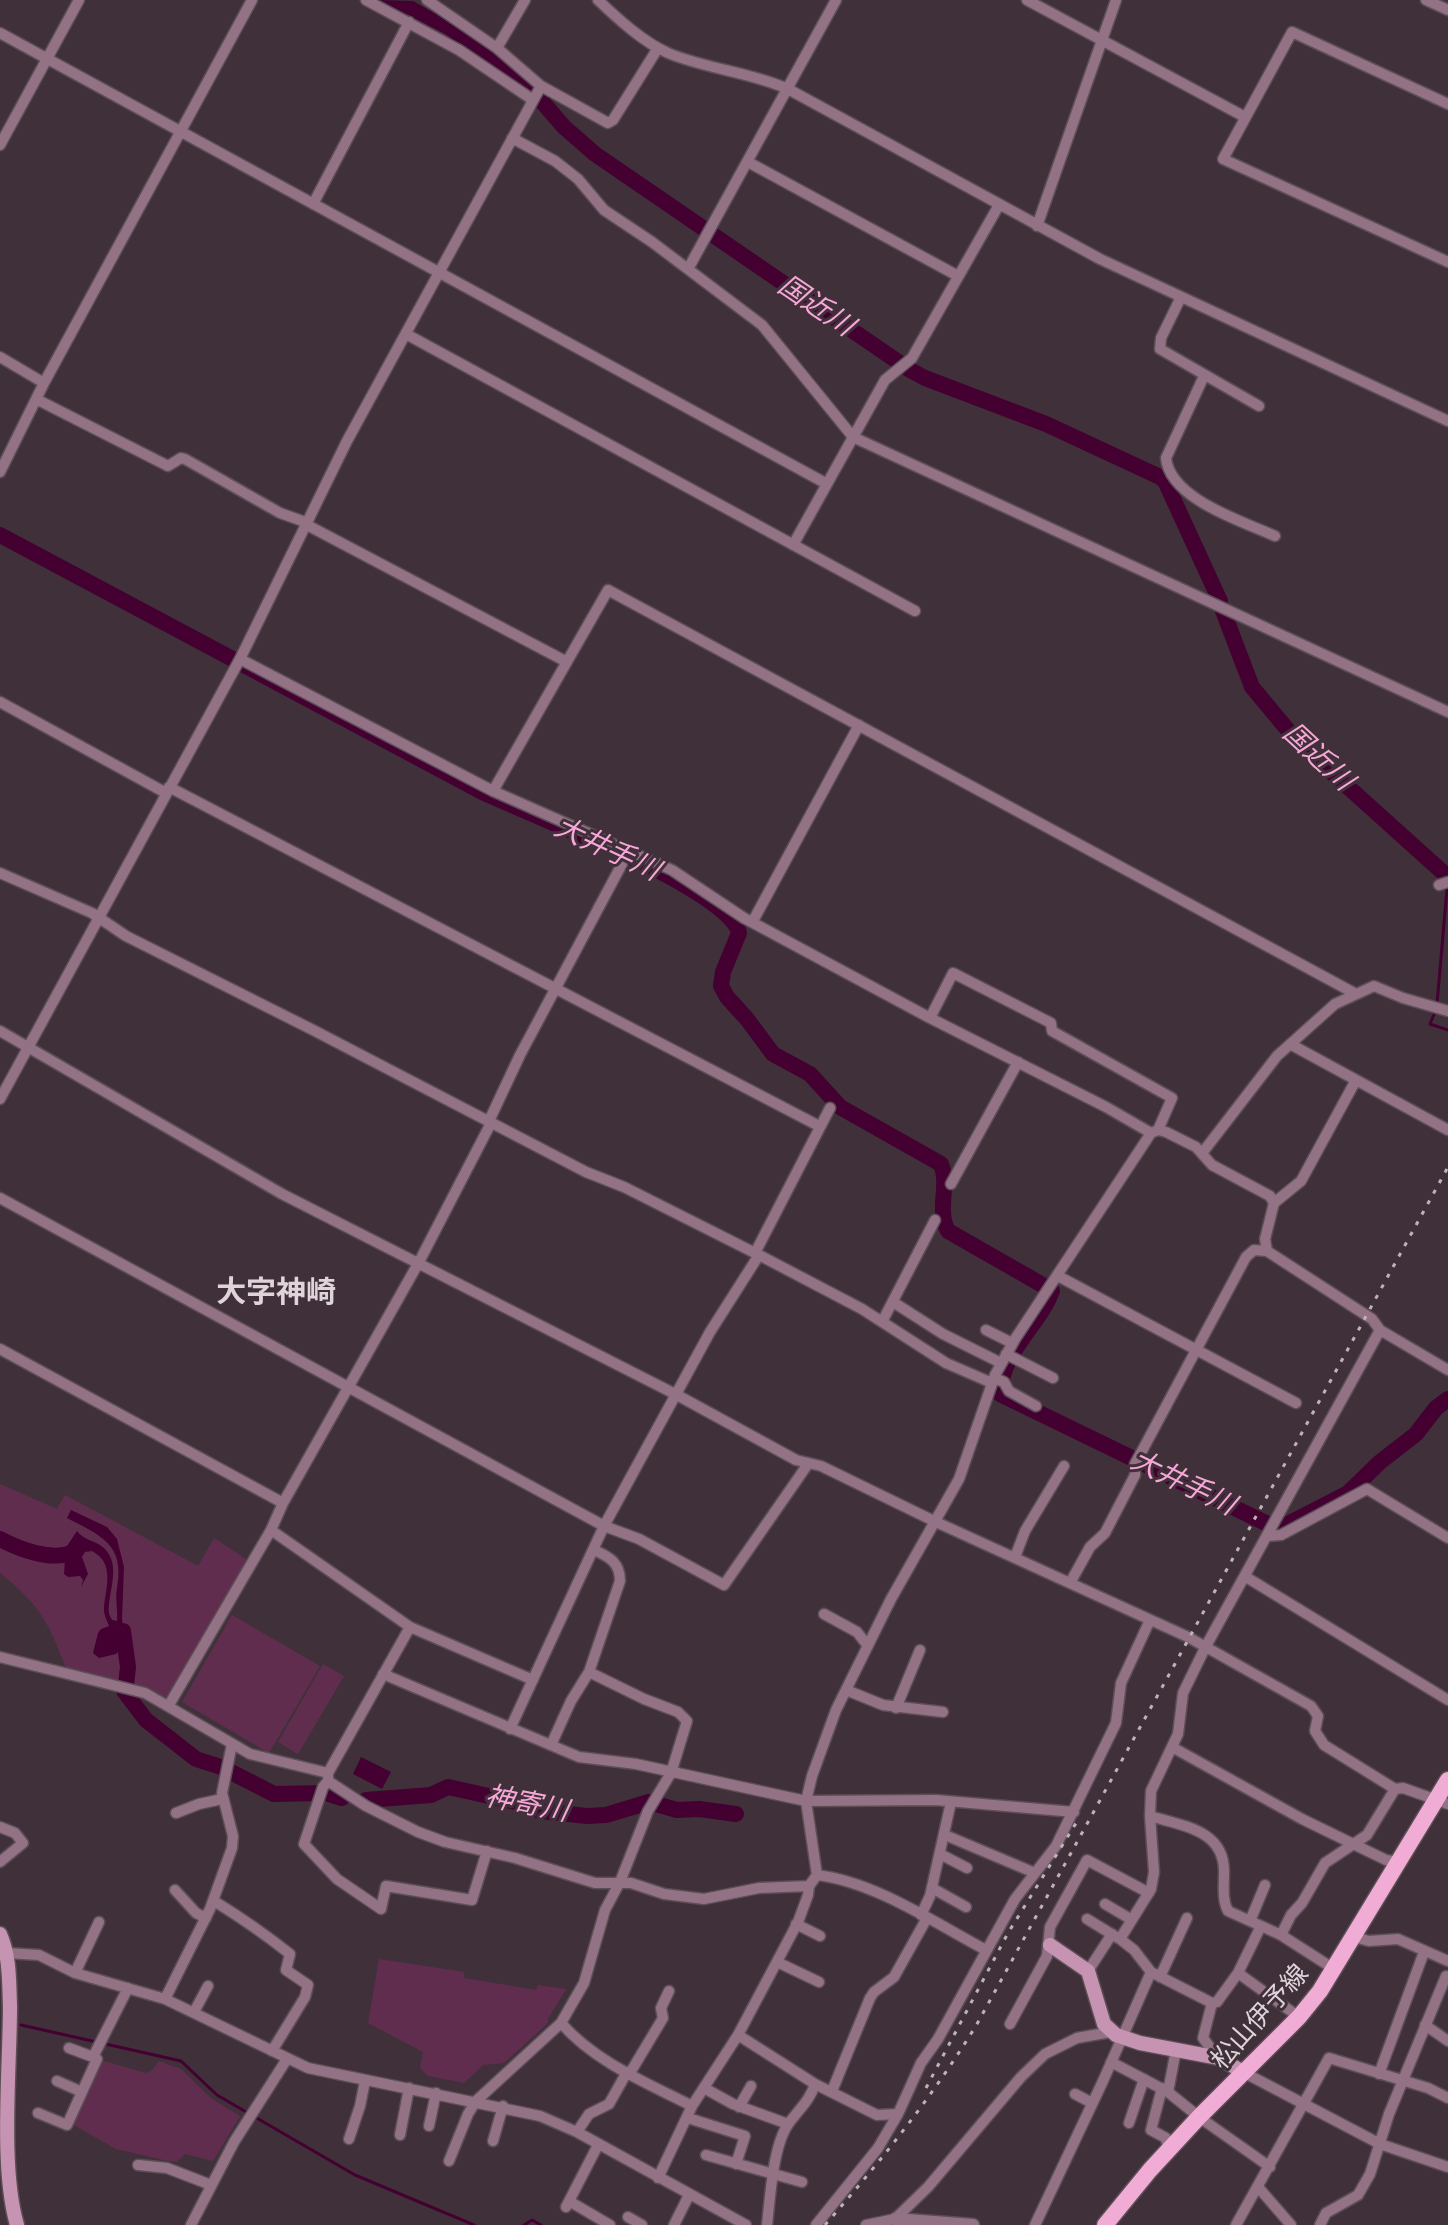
<!DOCTYPE html>
<meta charset="utf-8">
<style>
body{margin:0}
canvas{display:block;background:#403039}
</style>
<canvas width="1448" height="2225"></canvas>
<script>
const c = document.querySelector('canvas').getContext('2d');
c.lineJoin = 'round';
function paint(path, color) { c.fillStyle = color; c.fill(path, 'evenodd'); }
function stroke(path, color, width, dash) { c.strokeStyle = color; c.lineWidth = width; c.lineCap = dash ? 'butt' : 'round'; c.setLineDash(dash || []); c.stroke(path); }
function drawText(font, color, halo, rows, align = 'center') {
  c.font = font + ' "Public Sans","Noto Sans JP",sans-serif'; c.lineWidth = 6; c.setLineDash([]); c.textBaseline = 'middle'; c.strokeStyle = halo; c.fillStyle = color; for (const [text, x, y, turn = 0] of rows) {
    c.save(); c.translate(x, y); c.rotate((+turn || 0) * Math.PI / 180); c.textAlign = isNaN(turn) ? turn : align; if (halo) c.strokeText(text, 0, 0); c.fillText(text, 0, 0); c.restore();
  }
}
const green = new Path2D(`
 M0 1484 57 1509 65 1495 198 1566 214 1538 249 1561 168 1698 66 1669C49 1622 40 1605 0 1573Z
 M232 1615 320 1666 269 1753 182 1702Z
 M323 1664 344 1676 298 1754 278 1742Z
 M379 1959 464 1972V1978L536 1990 538 1985 566 1989 548 2019V2023L504 2063 483 2065 464 2083 428 2076 420 2068 423 2052 368 2023Z
 M100 2060 146 2073 151 2071 159 2061 181 2069 212 2099 240 2116 213 2161 185 2154 177 2162 168 2161 116 2149 72 2124Z`);
const water = new Path2D(`
 M379 0 413 1 440 16 496 51 536 90 534 94 529 93 445 34Z
 M71 1510 107 1527 117 1539 124 1567 122 1619 126 1650 123 1653 122 1633 116 1625 122 1646 116 1654 99 1658 93 1653 98 1633 101 1629 109 1626C107 1620 103 1614 104 1607 106 1587 115 1563 92 1551L85 1552 82 1557 88 1574 81 1587 83 1580 80 1576 68 1577 64 1574 65 1559 53 1557 54 1553H58L67 1546 77 1531C84 1541 96 1540 105 1549 122 1567 107 1593 109 1614L112 1620 117 1621C118 1610 115 1599 117 1588 125 1544 101 1536 67 1518Z
 M361 1757 391 1772 382 1789 353 1774Z`);
const stream = new Path2D(`
 M1437 1004 1448 877
 M1435 1012 1430 1024 1448 1030
 M21 2025 181 2061 217 2095 355 2175 474 2225
 M524 2225 532 2220 541 2225`);
const river = new Path2D(`
 M527 84 564 127 595 154 910 370 925 378 1046 424 1160 477 1165 481 1220 601
 M0 535 484 793 585 837
 M1223 611 1252 687 1297 741 1448 877
 M628 856C653 867 735 908 739 933L723 972 721 986 727 997 747 1019 773 1054 810 1074 840 1107 941 1164C950 1186 936 1209 948 1231L1046 1287
 M1052 1291C1039 1326 1001 1352 1000 1394L1278 1529 1348 1493 1380 1462 1416 1434 1436 1408 1448 1399
 M0 1539C19 1549 52 1562 73 1552
 M123 1631 128 1667 126 1685
 M124 1691 146 1720 196 1759 221 1767 274 1794 326 1793 342 1798
 M366 1800 431 1795 448 1787 516 1802 540 1811 587 1816 606 1815 649 1802 677 1810 699 1809 736 1814`);
const minor = new Path2D(`
 M366 0 459 50 533 100
 M598 0C618 19 643 42 668 53 706 69 750 72 788 89L1100 259 1448 421
 M1027 0 1245 117
 M1426 0 1448 10
 M0 33 827 484 885 380 912 358 999 205
 M497 48 525 0
 M541 86 608 123 613 120 658 48
 M1448 104 1292 32 1223 159 1448 262
 M512 138 555 161 578 179 604 210 652 242 762 325 853 437 1448 712
 M0 145 79 0
 M748 162 958 276
 M313 204 409 22
 M1037 226 1116 0
 M688 269 836 0
 M1181 297 1161 338 1160 349 1259 406
 M406 334 915 611
 M0 357 44 383
 M1204 376 1166 458C1170 499 1242 521 1275 536
 M36 399 168 466 181 458 185 459 280 513 308 523
 M0 472 44 383 252 0
 M307 525 567 662
 M793 545 827 484
 M240 659 493 791 672 870 744 918 930 1018 1106 1107 1151 1133
 M0 702 166 793
 M169 787 819 1126
 M493 791 608 590 1356 994
 M0 873 92 913 126 936 315 1031 586 1172 624 1187 759 1255 862 1309 946 1363 992 1383
 M1439 885 1448 882
 M753 921 859 725
 M930 1018 953 973 1051 1023 1052 1031 1172 1098 1158 1130
 M0 1031 282 1194 677 1395 796 1460 821 1466 936 1522 1188 1637 1311 1706 1318 1716 1315 1731 1324 1745 1395 1789 1403 1788 1448 1804
 M1290 1044 1448 1130
 M0 1099 240 659 347 441 541 86 497 48 427 0
 M489 1121 520 1055 622 864
 M1203 1152 1277 1056 1335 1004 1374 986 1403 998 1448 1011
 M951 1184 1018 1062
 M0 1198 604 1526 639 1539 724 1585 808 1464
 M1274 1203 1301 1181 1356 1080
 M755 1253 830 1108
 M1058 1276 1296 1403
 M893 1302 943 1334 1001 1363
 M882 1322 935 1220
 M986 1330 1012 1343
 M0 1349 283 1503
 M1006 1354 1053 1378
 M994 1378 1004 1382 1009 1391 1036 1406
 M271 1530 410 1627 328 1773V1781L366 1806 418 1832 445 1842 515 1858 595 1883H631L664 1894 704 1899 759 1888 809 1886
 M1268 1536 1281 1535 1367 1489 1448 1538
 M1015 1557 1025 1531 1064 1466
 M1246 1577 1448 1700
 M1070 1583 1090 1547 1105 1533 1135 1475V1464L1246 1257 1254 1250 1267 1251
 M824 1614 857 1632 868 1646
 M410 1627 533 1680
 M0 1657 145 1693 250 1754 328 1773
 M383 1674 579 1757 636 1764 806 1801 936 1800 1074 1812
 M846 1690 883 1705 943 1712
 M169 1705 271 1530 283 1503 419 1262 491 1123
 M896 1708 920 1650
 M510 1729 604 1526 710 1332 759 1255
 M551 1745 571 1701 589 1672
 M1172 1747 1302 1819 1386 1860 1398 1862
 M328 1781 323 1787 304 1844 337 1879 381 1909 386 1886 472 1900 487 1851
 M176 1813 199 1804 222 1799
 M1150 1816C1183 1826 1225 1830 1224 1873 1224 1886 1222 1900 1228 1911L1281 1935 1334 1969
 M0 1827 15 1833 23 1843 0 1862
 M945 1835 1035 1873
 M940 1854 967 1868
 M817 1875C875 1882 935 1923 986 1950
 M932 1888 966 1907
 M175 1890 196 1913 206 1918
 M214 1901C240 1917 266 1935 290 1954L286 1970 308 1985 305 1997 272 2051
 M1105 1904 1132 1920
 M921 1915 930 1896 951 1802
 M1087 1919 1118 1938
 M1250 1921 1265 1885
 M796 1924 820 1936
 M1281 1935 1291 1915 1302 1903 1325 1863 1367 1835 1395 1789
 M1354 1937 1369 1941 1398 1939 1448 1961
 M7 1953 39 1955 75 1973 165 1999 308 2068 540 2116 577 2132 746 2225
 M777 1962 819 1982
 M1088 1971 1112 1934
 M1151 1972 1212 2003 1217 2002 1238 1973 1261 1926
 M75 1973 99 1922
 M1238 1973 1299 2017
 M1160 1977 1187 1918
 M165 1999 210 1909 232 1848 233 1836 222 1793 232 1744
 M1212 2003 1203 2038 1218 2058
 M194 2012 208 1986
 M561 2023C595 2062 647 2083 692 2106
 M1010 2024 1047 1956 1050 1927 1087 1860 1149 1893
 M1425 2025 1448 2041
 M738 2035 815 2084 877 2115 898 2114
 M69 2048 93 2057
 M1111 2062 1168 2092 1199 2117 1270 2167
 M1243 2072 1380 2144 1448 2167
 M630 2073 663 2018 661 2008 669 1991
 M1379 2074 1424 1952
 M57 2081 82 2092
 M704 2088 733 2104 788 2124
 M1162 2088 1151 2130 1166 2138 1167 2143 1173 2146
 M832 2091 870 1998 874 1992 894 1977 927 1918
 M1168 2092 1176 2050
 M1075 2094 1092 2103
 M739 2107 751 2086
 M38 2113 67 2125 97 2059 93 2057 128 1988
 M688 2118 745 2136 736 2164
 M1129 2123 1144 2079
 M429 2126 436 2093
 M577 2132 589 2114 609 2104 627 2072
 M400 2135 409 2088
 M349 2139 360 2106 365 2081
 M493 2141 503 2106
 M706 2155 802 2182
 M449 2161 468 2114 476 2101 561 2023 584 1983 605 1910 620 1882 648 1811 671 1773 687 1721 678 1712 644 1699 589 1672 620 1581C620 1563 610 1557 594 1550
 M138 2165 167 2168 211 2185
 M658 2178 692 2106 738 2035 798 1922 808 1895 809 1886 817 1875 806 1801 812 1776 836 1710 891 1599 959 1479 995 1375 1015 1339 1151 1133 1158 1130 1166 1132 1196 1147 1212 1165 1270 1196 1274 1203 1265 1239 1267 1251 1372 1319 1380 1330 1448 1370
 M1258 2187 1291 2225
 M569 2201 610 2225
 M566 2207 598 2145
 M628 2217 642 2225
 M191 2225 234 2142 287 2059
 M674 2225 689 2195
 M767 2225C770 2198 773 2148 787 2126 797 2111 810 2101 815 2084
 M816 2225 878 2148 898 2114 921 2063 938 2039 1015 1899 1056 1846 1116 1723 1121 1683 1150 1620
 M866 2225 895 2219 928 2187 1021 2077 1045 2054 1077 2038 1111 2032
 M1035 2225 1103 2081 1151 1972 1134 1950 1120 1939 1151 1889 1154 1872 1150 1816 1151 1791 1178 1734 1183 1693 1206 1646 1380 1330
 M1236 2225 1329 2058 1428 2088 1448 2098
 M1320 2225 1326 2213 1358 2195 1370 2174 1389 2114 1446 1976`);
const tertiary = new Path2D(`
 M895 2219 973 2225`);
const secondary = new Path2D(`
 M0 1934C10 1957 9 1981 10 2006 10 2069 0 2167 17 2225
 M1050 1945 1088 1971 1104 2024 1116 2035 1140 2043 1219 2058 1243 2072`);
const primary = new Path2D(`
 M1105 2225 1150 2170 1199 2117 1299 2017 1320 1991 1448 1780`);
const rail = new Path2D(`
 M926 2088 1008 1933 1078 1820
 M825 2225C881 2161 933 2096 977 2024L1448 1167`);
const streetNames = [
 ["松山伊予線",1260,2017,-48]
];
const waterNames = [
 ["国近川",816,306,34],
 ["国近川",1318,757,43],
 ["大井手川",607,849,25],
 ["大井手川",1183,1483,26],
 ["神寄川",527,1804,11]
];
const quarterNames = [
 ["大字神崎",276,1293]
];
paint(green, '#612d4f');
paint(water, '#430031');
stroke(stream, '#430031', 3);
stroke(river, '#430031', 16);
stroke(minor, '#5c4e56', 13);
stroke(tertiary, '#5c4e56', 15);
stroke(secondary, '#5c4e56', 17);
stroke(primary, '#5c4e56', 19);
stroke(minor, '#937285', 10);
stroke(tertiary, '#937285', 12);
stroke(secondary, '#c793b2', 14);
stroke(primary, '#f0acd4', 16);
stroke(rail, '#beb3b9', 3, [4, 8]);
drawText('26px', '#ded4d9', '#403039', streetNames);
drawText('italic 28px', '#f6a6d7', '#403039', waterNames);
drawText('bold 30px', '#ded4d9', '#403039', quarterNames);
</script>
